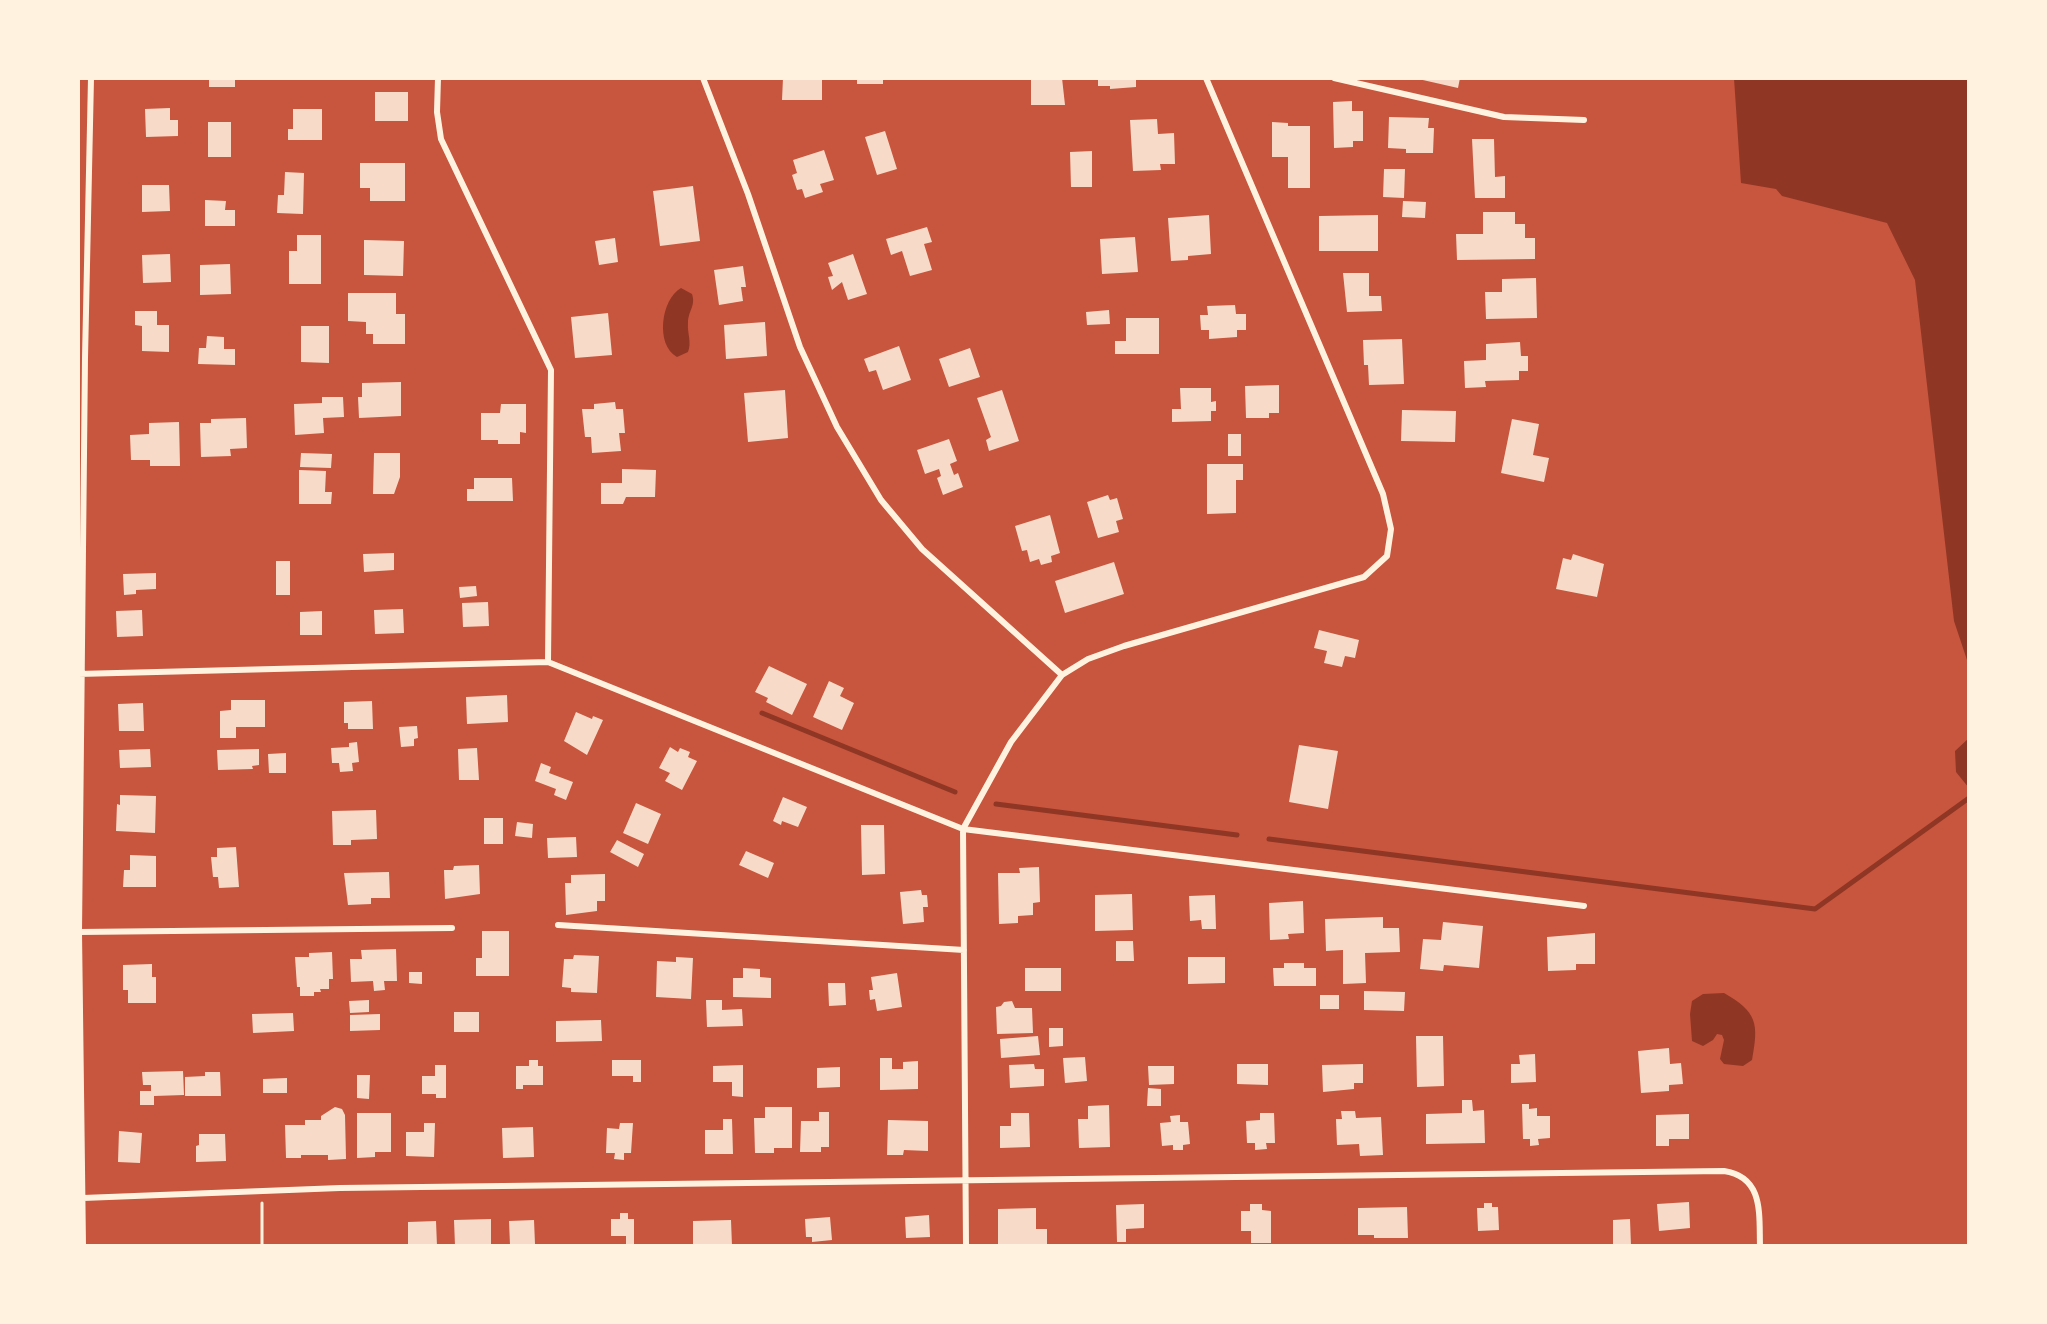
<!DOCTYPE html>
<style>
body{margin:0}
#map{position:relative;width:2047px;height:1324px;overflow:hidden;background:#c8553d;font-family:Barlow,sans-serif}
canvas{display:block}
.frame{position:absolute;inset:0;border:80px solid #fff3e0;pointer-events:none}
</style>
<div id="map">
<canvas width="2047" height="1324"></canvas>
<div class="frame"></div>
</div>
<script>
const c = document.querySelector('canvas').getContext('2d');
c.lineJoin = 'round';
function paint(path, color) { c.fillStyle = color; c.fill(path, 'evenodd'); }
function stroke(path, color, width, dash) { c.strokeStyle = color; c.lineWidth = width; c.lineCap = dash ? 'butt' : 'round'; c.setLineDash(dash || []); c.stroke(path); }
const water = new Path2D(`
 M1734 78H1969V666L1954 621 1915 280 1887 223 1782 196 1776 189 1741 183Z
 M681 288 692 294C696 306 688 311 688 323 687 333 692 342 688 352L677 357C655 345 661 299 681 288Z
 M1969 738V788L1956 772 1955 751Z
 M1724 993C1757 1012 1759 1023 1752 1060L1743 1066 1724 1064 1720 1059 1724 1040 1722 1035 1717 1034 1713 1040 1703 1046 1692 1041 1690 1014 1692 1001 1703 994Z`);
const stream = new Path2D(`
 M762 713 955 792
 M996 804 1237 835
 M1269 839 1815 909 1969 798`);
const building = new Path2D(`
 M209 78H235V87H209Z
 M783 78H822V100H782Z
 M857 78H883V84H857Z
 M1031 78H1062L1065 105H1031Z
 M1098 78H1136V87L1110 89V86H1098Z
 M1414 78H1460L1458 88Z
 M375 92H408V121H375Z
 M1352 101V111H1363V141H1353V147L1334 148 1333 102Z
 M170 108V120H178V136L146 137 145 109Z
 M293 109H322V140H288V129H293Z
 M1389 117 1429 118 1428 128H1434L1433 153H1406V149L1388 148Z
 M1157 119 1158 134 1174 133 1175 164H1160L1161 170 1133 171 1130 120Z
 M208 122H231V157H208Z
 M1272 122 1288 123V126H1310V188H1288V157H1272Z
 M885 131 897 169 877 175 865 137Z
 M1472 139H1494L1495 177 1505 176V198H1475Z
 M824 150 834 180 820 184 823 192 805 198 802 189 797 190 792 175 797 173 793 160Z
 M1092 151V187H1071L1070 152Z
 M360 163H405V201H370V188H360Z
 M1384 169H1405L1404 198 1383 197Z
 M285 172 304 173 303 214 277 213 278 195H284Z
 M142 185H169L170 211 142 212Z
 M693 186 700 241 660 246 653 191Z
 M205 200 226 201 225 210H235V226H205Z
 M1403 201 1426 202 1425 218 1402 217Z
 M1483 212H1515V224H1525V238H1535V259L1457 260 1456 234H1483Z
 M1209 215 1211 254 1188 256V260L1171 261 1168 218Z
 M1378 215V251H1319V216Z
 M927 227 932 242 924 244 932 270 910 276 902 251 891 255 886 239Z
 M297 235H321V284H289V251H297Z
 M1135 237 1138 272 1102 274 1100 239Z
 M615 238 618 262 599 265 595 241Z
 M364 240 404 241 403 276 364 275Z
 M170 254 171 282 143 283 142 255Z
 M853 254 867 294 848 300 842 282 832 290 828 277 833 276 828 263Z
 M230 264 231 294 200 295V265Z
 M743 266 746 287H741L743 301 719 305 714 270Z
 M1343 273H1369V296H1381L1382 311 1347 312Z
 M1536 278 1537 318 1486 319 1485 292H1502V279Z
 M348 293H396V314H405V344H373V334H366V322L348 321Z
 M1235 305 1236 314H1246V330H1237V337L1209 339V330H1201L1200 315H1208L1207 306Z
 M1109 310 1110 324 1087 325 1086 312Z
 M135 311H157V325H169V352L142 351V326L135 325Z
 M608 313 612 355 575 358 571 317Z
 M1126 318H1159V354H1115V341H1126Z
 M765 322 767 356 726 359 724 325Z
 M301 326H329V363L301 362Z
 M207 336 224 337V349H235V365L198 364 199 348H206Z
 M1402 339 1404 384 1369 385 1368 365H1364L1363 340Z
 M1520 342 1521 356H1528V371H1519V380L1485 381 1486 387 1465 388 1464 361 1486 360V344Z
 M899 346 911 380 883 390 876 370 869 372 864 359Z
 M970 348 980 377 949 387 939 359Z
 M401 382V416L359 418 358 397H362V383Z
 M1279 385V413H1269V418H1246L1245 386Z
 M1180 388H1211V402L1216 401V411H1211V421L1172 422V409H1181Z
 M785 390 788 438 748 442 744 393Z
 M1002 390 1019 441 989 451 986 440 991 437 977 398Z
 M322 397H343L344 417 323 418 324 433 295 435 294 404 322 403Z
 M615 402 616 409H623L625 433H619L621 451 592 453 591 437H585L582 409H594V404Z
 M501 404H526V433L520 432V444H498V440H481V413H500Z
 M1402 410 1456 411 1455 442 1401 441Z
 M246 418 247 448 230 449 231 456 201 457 200 423H211V419Z
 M1512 419 1539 424 1533 455 1549 458 1544 482 1501 473Z
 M179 422 180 466H150V460H131L130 435 149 434V423Z
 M1228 434H1241V456H1228Z
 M949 439 957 461 950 464 954 475 958 473 963 487 943 495 937 478 941 476 939 469 925 474 917 450Z
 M301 453 332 454 331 468 300 467Z
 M374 453H400V477L394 494H373Z
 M1207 464H1243V480H1236V513L1207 514Z
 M622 469 656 470 655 497H626L623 504H601V483H622Z
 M299 470 326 471 325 492H332L331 504H299Z
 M474 478H512L513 501H467V489H474Z
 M1108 495 1110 500 1117 498 1123 519 1116 521 1119 532 1098 538 1087 502Z
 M1050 515 1060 553 1051 556 1052 562 1041 565 1039 559 1030 562 1027 550 1022 551 1015 526Z
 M394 553V570L364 572 363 554Z
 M1573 554 1604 564 1597 597 1556 589 1563 558 1571 560Z
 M276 561H290V595H276Z
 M1114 562 1124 594 1065 613 1055 581Z
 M156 573V589L136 590V594L124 595 123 574Z
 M476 586 477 596 460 598 459 587Z
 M488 602 489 626 463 627 462 603Z
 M403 609 404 633 375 634 374 610Z
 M142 610 143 636 117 637 116 611Z
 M322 611V635H300V612Z
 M1319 630 1359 640 1355 658 1345 656 1342 667 1324 663 1327 651 1314 648Z
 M769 666 807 684 792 715 766 702 768 698 755 692Z
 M829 681 844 688 840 696 854 703 842 730 813 717Z
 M507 695 508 722 467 724 466 697Z
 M231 700H265V727H236V738H220V711L231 710Z
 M372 701 373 729H348V723H344V702Z
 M143 703 144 731H119L118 704Z
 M576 712 592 719 593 716 603 720 587 755 564 741Z
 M417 726 418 738 414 739V746L401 747 399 727Z
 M357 742 359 762 352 763 353 771 340 772 339 763H332L331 748 349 747V743Z
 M1299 745 1338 751 1328 809 1289 802Z
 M670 747 678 752 680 748 690 752 688 757 697 761 682 790 665 781 670 773 659 768Z
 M477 748 479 780H459L458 749Z
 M150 749 151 767 120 768 119 750Z
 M259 749V765L252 766 253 769 218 770 217 750Z
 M286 753V773H269L268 754Z
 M541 763 551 767 549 773 573 782 566 800 554 795 556 789 535 781Z
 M120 795 156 796 155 833 116 831 117 804 120 805Z
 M783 797 807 807 798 827 782 821 781 825 773 821Z
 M636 803 661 814 648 844 623 833Z
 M376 810 377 839 351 840V845H333L332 811Z
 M484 818H503V844H484Z
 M517 822 533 824 532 838 515 836Z
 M861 825H884L885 874 862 875Z
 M576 837 577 857 548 858 547 838Z
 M617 840 644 854 638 867 610 852Z
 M236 847 239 887 219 888 218 877H213L211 857H217V848Z
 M746 851 774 863 768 878 739 865Z
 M130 855 156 856V887H123L124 870H130Z
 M479 865 480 894 445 899 444 870H453L454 866Z
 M1039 867 1040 902 1033 903V915L1018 916V923L999 924 998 873H1020L1019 868Z
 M389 872 390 898H371V904L348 905 344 873Z
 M605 874V901H597V911L566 915 565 883H571V875Z
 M921 890 922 895H927L928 907H923L924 922 903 924 900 892Z
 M1132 894 1133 930 1095 931V895Z
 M1215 895 1216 929H1202L1201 920 1190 921 1189 896Z
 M1303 901 1304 933 1288 934 1289 939 1270 940 1269 903Z
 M1383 917V928H1399L1400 952 1365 953 1366 983 1343 984V950L1326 951 1325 919Z
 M1443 922 1483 926 1479 968 1444 965 1443 971 1420 969 1423 939 1441 940Z
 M482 931H509V976H476V958H482Z
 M1595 933V964H1576V970L1548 971 1547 937Z
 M1116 941H1133L1134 961H1116Z
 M396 949 397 981H384L385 990 374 991 373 981 351 982 350 959H362L361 950Z
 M332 952 333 979H329V989H320L321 992H314V996H300V987H297L295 957H309V953Z
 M574 955 599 956 597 993 571 992V988L562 987 564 959H573Z
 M676 957 693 958 691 999 656 997 657 961 676 962Z
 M1188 957H1225V983L1188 984Z
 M1284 963H1304V968H1316V986H1274L1273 968H1284Z
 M152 964V977H156V1003H128V990H123V965Z
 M743 968 760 969V977L771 978V998L733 997V978H743Z
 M1025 968H1061V991H1025Z
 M409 972H422V984L409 983Z
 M897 973 902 1007 877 1011 875 999 870 1000 869 990H873L871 977Z
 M828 983H845L846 1005 829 1006Z
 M1364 991 1405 992 1404 1011 1364 1010Z
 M1320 995H1339V1009H1320Z
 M369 1000V1012L350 1013 349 1001Z
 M706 1000H722V1010L742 1009 743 1026 707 1027Z
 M1012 1001 1015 1008H1032L1033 1033 997 1034 996 1007 1001 1006 1004 1002Z
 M454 1012H479V1032H454Z
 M293 1013 294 1031 253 1033 252 1014Z
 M380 1014V1030L350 1031V1015Z
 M601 1020 602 1041 556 1042V1021Z
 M1049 1028H1063V1046L1049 1047Z
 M1038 1036 1040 1055 1001 1058 1000 1039Z
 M1416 1036H1443L1444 1086 1417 1087Z
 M1669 1048 1670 1064 1681 1063 1683 1084 1669 1085V1091L1641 1093 1638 1051Z
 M1535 1054 1536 1082 1511 1083V1064H1520L1519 1055Z
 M1085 1057 1087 1081 1065 1083 1063 1058Z
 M880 1058H892V1069H903V1062L918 1061V1089L880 1090Z
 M529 1060H538V1066H543V1085H523V1089H516V1066H529Z
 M612 1060H641V1082H633V1076H612Z
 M1034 1064 1035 1069H1044V1086L1010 1088 1009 1065Z
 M1237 1064H1268V1085L1237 1084Z
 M1363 1064V1083H1354V1089L1323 1092 1322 1065Z
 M435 1065H446V1098H436V1094H422V1076H435Z
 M743 1065V1097L732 1096V1082H713V1066Z
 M1148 1066H1174V1084L1149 1085Z
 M840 1067V1087L817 1088V1068Z
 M183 1071 184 1095 154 1096V1105H140V1091H151V1085H143L142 1072Z
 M205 1072H220L221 1096H185V1077L205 1076Z
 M357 1075H370L369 1099 357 1098Z
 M287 1078V1093H263V1079Z
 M1148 1088 1161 1089V1106H1147Z
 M1462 1100H1472L1473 1111 1484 1110 1485 1143 1426 1144V1114L1462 1113Z
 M1522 1104H1529V1109L1537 1108V1116H1550V1138L1538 1139 1539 1145 1530 1146V1139H1523Z
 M1109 1105 1110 1147 1079 1148 1078 1119H1088V1106Z
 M335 1107 342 1109 345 1115 346 1159 328 1160V1155H301V1158H286L285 1125H305V1120H321V1116Z
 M765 1107H792V1148H774V1153H755L754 1118H765Z
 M1341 1111H1355L1356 1118 1381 1117 1383 1155 1360 1156 1359 1144 1337 1145 1336 1119H1342Z
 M819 1112H829V1147H821V1152H800L801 1121H819Z
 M357 1113H391V1152H375V1157L357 1158Z
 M1011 1113H1029L1030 1147 1000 1148V1126H1011Z
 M1260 1113H1274L1275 1143H1266L1267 1149 1255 1150V1143H1247L1246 1121 1260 1120Z
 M1689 1114V1139H1669V1146H1656V1115Z
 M1180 1115V1122H1188L1190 1144 1183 1145V1150H1173V1145L1162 1146 1160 1123 1171 1122 1170 1116Z
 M723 1119H732L733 1154H705V1130H723Z
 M888 1120 928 1121V1151L904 1150 903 1155H887Z
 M424 1123H435L434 1157 406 1156V1132H424Z
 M620 1123H633L631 1153H624V1160L614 1159 615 1153H606L607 1128 619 1129Z
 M533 1127 534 1157 503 1158 502 1128Z
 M119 1131 142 1133 140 1163 118 1162Z
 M199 1134H225L226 1161 196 1162V1146L199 1145Z
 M1689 1202 1690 1228 1659 1231 1657 1204Z
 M1484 1203H1492V1207H1498L1499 1230 1478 1231 1477 1208H1484Z
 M1144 1204V1228L1126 1229V1242H1117L1116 1205Z
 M1250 1204H1262V1210L1271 1211V1243H1251V1231H1241V1211H1250Z
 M1407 1207 1408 1238H1374V1235H1358V1208Z
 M1036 1208V1229H1047V1246H998V1209Z
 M620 1213H628V1219H634V1244H626V1236H611V1219H620Z
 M929 1215 930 1237 906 1238 905 1217Z
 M830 1217 832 1240 812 1242V1237H806L805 1219Z
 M491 1219V1246H455L454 1220Z
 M1630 1219 1631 1246H1613V1220Z
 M534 1220 535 1244 510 1245 509 1221Z
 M731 1220 732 1246H693V1221Z
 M436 1221 437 1246H408V1222Z`);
const path = new Path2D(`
 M262 1203V1246`);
const minor = new Path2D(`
 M438 78 437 112 441 139 551 370 548 662
 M703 78 748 194 800 347 837 427 881 500 922 549 1062 675
 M1206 78 1383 494 1391 529 1387 556 1364 577 1124 646 1088 659 1062 675 1011 742 963 829 1584 906
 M1334 78 1504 117 1584 120
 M78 674 548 662 963 829 966 1246
 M558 925 964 950
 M79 932 452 928
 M83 1198 340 1188 1724 1171C1764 1177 1759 1214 1760 1246
 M83 1246 79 932 85 358 91 78`);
paint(water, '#8f3625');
stroke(stream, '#8f3625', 5);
paint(building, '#f7dbc8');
stroke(path, '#fff3e0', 3);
stroke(minor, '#fff3e0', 6);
</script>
